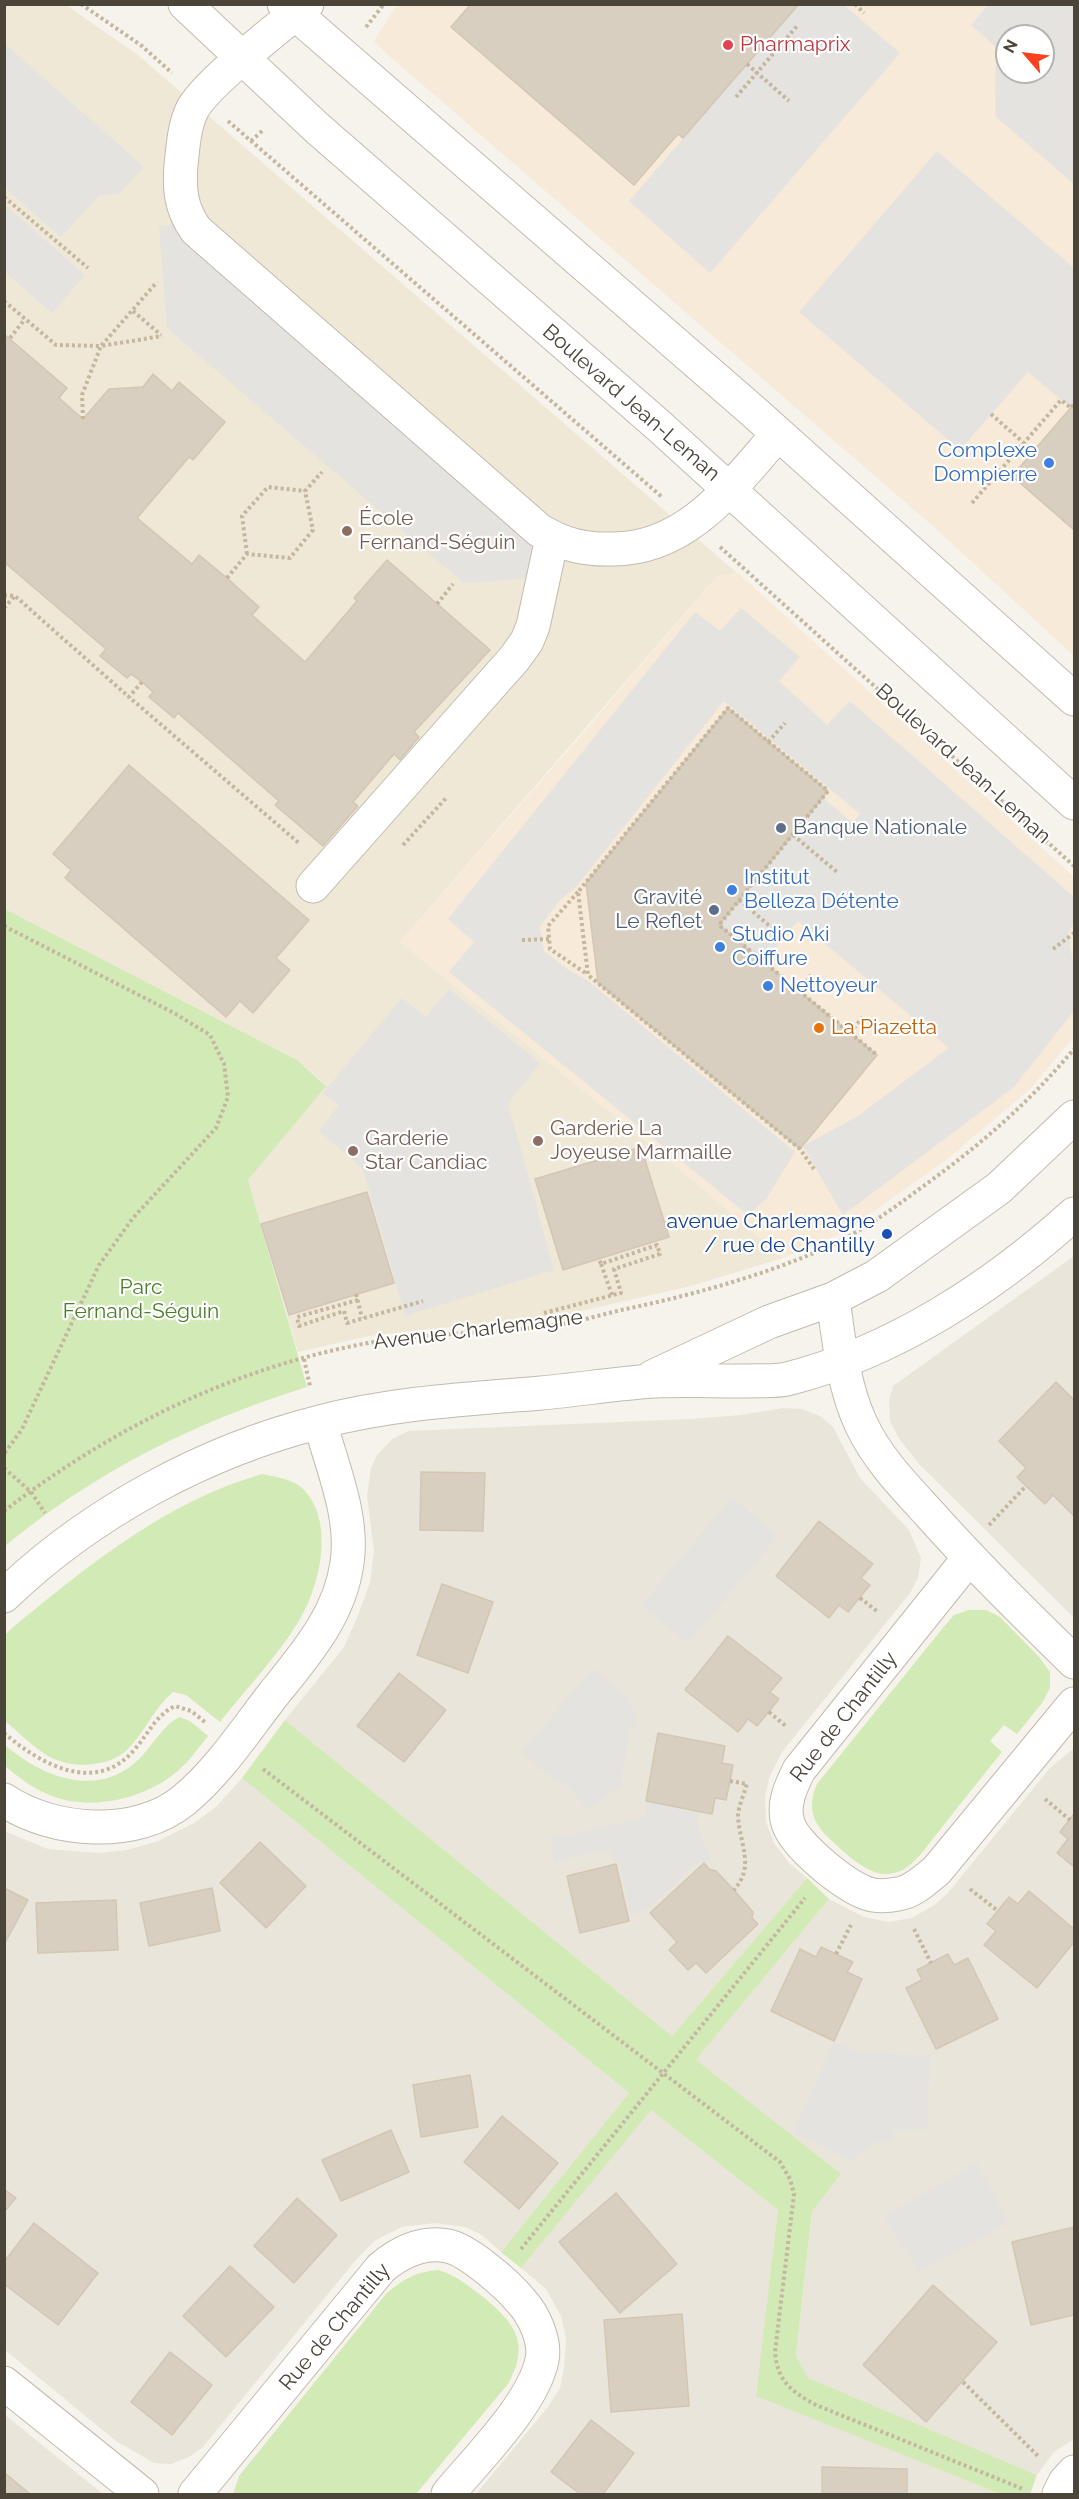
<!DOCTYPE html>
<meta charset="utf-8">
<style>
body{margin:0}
#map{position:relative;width:1079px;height:2499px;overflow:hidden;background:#f6f3ec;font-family:Raleway,sans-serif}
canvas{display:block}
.frame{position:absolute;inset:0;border:6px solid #4b4439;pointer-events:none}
.north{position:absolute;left:995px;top:24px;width:60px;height:60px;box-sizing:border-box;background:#fff;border:2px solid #b7b4b0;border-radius:50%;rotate:298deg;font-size:16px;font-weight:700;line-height:24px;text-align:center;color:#4b4439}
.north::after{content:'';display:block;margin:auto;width:21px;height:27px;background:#fc3f1d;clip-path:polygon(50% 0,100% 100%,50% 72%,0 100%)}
</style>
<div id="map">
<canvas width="1079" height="2499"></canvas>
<div class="frame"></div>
<div class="north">N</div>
</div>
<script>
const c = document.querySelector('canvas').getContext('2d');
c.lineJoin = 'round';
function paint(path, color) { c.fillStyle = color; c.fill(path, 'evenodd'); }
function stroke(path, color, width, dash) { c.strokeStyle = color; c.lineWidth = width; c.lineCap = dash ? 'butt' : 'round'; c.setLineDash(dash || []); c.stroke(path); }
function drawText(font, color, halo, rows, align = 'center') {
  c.font = font + ' Raleway,sans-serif'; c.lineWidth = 4.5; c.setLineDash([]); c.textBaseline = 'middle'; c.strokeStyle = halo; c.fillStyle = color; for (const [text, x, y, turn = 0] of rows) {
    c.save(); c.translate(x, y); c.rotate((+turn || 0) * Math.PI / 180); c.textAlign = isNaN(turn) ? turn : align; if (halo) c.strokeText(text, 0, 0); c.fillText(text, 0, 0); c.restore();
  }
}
const residential = new Path2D(`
 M1074 1256V1618L921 1466 900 1440 890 1421 889 1401 893 1386Z
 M784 1408 802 1409 820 1416 833 1427 860 1478 909 1530 921 1558 918 1578 910 1593 782 1752 770 1776 765 1796 766 1822 774 1843 790 1864 807 1878 672 2036 285 1720 344 1647 357 1618 370 1583 374 1551 367 1496 371 1468 377 1455 392 1439 409 1431 690 1419 741 1415Z
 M1074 1748V2439L1054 2452 1037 2475 808 2379 796 2356 812 2211 696 2060 829 1899 864 1917 889 1922 911 1918 933 1906 947 1894 1050 1768Z
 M242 1778 629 2093 501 2252 482 2235 465 2227 435 2223 402 2227 374 2241 355 2261 202 2448 189 2457 171 2464 154 2463 116 2441 5 2350 4 1831 48 1849 98 1853 127 1850 158 1841 194 1823 216 1807Z
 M650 2109 778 2210 757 2396 1000 2494H476L548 2407 560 2388 564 2368 566 2339 561 2316 546 2289 521 2268Z
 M5 2415 103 2494H5Z`);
const commercial = new Path2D(`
 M397 5H1074V656L935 528 387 54 374 41ZM1007 36H1043V72H1007Z
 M738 573 1074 877V1037L1031 1088 945 1161 844 1232 783 1258 669 1160 400 942 578 739 717 576Z`);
const education = new Path2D(`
 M4 5H66L138 55 737 573 717 576 400 942 669 1160 783 1258 691 1286 568 1314 369 1336 298 1352 248 1180 326 1085 297 1060 5 909Z`);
const green = new Path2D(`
 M5 909 297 1060 326 1086 248 1180 307 1387C195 1422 96 1471 5 1546Z
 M262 1474C276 1477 294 1479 304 1490 336 1524 319 1590 297 1624 275 1659 245 1690 220 1722L186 1695 173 1692C154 1708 145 1732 127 1750 108 1768 70 1769 48 1756 33 1747 18 1732 5 1721V1635L12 1628C89 1565 165 1502 262 1474Z
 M969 1610H986L1000 1617 1039 1657 1050 1672V1688L1042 1703 1017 1734 1004 1725 990 1741 1002 1752C981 1778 960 1804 939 1831 929 1843 919 1859 906 1868 900 1872 891 1874 884 1874 864 1872 845 1853 831 1840 812 1823 807 1807 817 1784L942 1629 954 1615Z
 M179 1717 190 1721 208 1736C199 1747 191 1759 181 1768 148 1799 89 1813 47 1794 31 1787 18 1777 5 1766V1745C43 1778 100 1800 141 1757 154 1743 163 1726 179 1717Z
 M285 1720 672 2036 807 1878 829 1899 696 2060 841 2174 812 2211 796 2356 808 2378 1037 2475 1030 2494H1000L756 2396 778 2210 651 2110 521 2268 501 2252 629 2093 242 1778Z
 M438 2270C456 2275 467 2285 482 2296 515 2323 531 2343 508 2384L416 2494H233L239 2476 386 2294C403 2279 415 2272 438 2270Z`);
const parking = new Path2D(`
 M799 5H844L900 53 710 273 629 201Z
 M988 5H1074V184L995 116 996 47 971 25ZM1007 36H1043V72H1007Z
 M6 45 144 167 119 194 99 196 61 237 5 188Z
 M937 151 1074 268V404L1071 408 1028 372 960 450 799 312Z
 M5 205 85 275 52 313 5 272Z
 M188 220 563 543 562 576 464 583 167 328 159 227Z
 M741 608 800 657 779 681 827 725 850 701 1074 897V923L1068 933 1074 968V1011L1013 1088 843 1215 803 1146 858 1116 949 1048 798 921 764 962 719 925 823 798 853 823 860 814 724 701 576 887 559 901 540 927 544 951 567 969 587 980 795 1152 766 1199 748 1215 449 972 474 942 448 919 695 612 720 631Z
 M449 989 540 1063 508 1103 554 1270 405 1316 363 1169 319 1131 339 1105 323 1093 402 998 426 1017Z
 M732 1498 778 1536 688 1643 641 1606Z
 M593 1669 628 1697 638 1723 629 1732 620 1787 588 1809 566 1784 544 1772 522 1752Z
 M646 1801 698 1811V1827L711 1860 694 1865 648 1909 631 1915 619 1861 614 1862 609 1849 554 1862 551 1839 645 1817Z
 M834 2041 857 2052 930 2056 927 2130 893 2129 894 2142 872 2143 851 2161 794 2132Z
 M977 2163 1008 2223 919 2272 884 2216Z`);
const building = new Path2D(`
 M471 4H799L683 138 678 134 634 185 451 27Z
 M4 334 67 388 59 398 83 419 109 389 143 387 153 374 172 391 179 382 225 422 193 460 189 457 137 518 192 564 199 555 227 578 259 607 252 615 305 662 357 601 354 598 387 560 490 650 414 732 419 737 400 760 394 754 353 802 358 806 323 846 275 805 279 801 178 713 174 718 149 697 153 692 142 682 131 674 127 678 100 656 106 649 4 562Z
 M1074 404V530L1012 476Z
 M728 708 828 791 719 925 877 1055 800 1149 598 983 586 883Z
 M129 765 309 920 276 958 290 970 253 1013 240 1001 226 1017 65 878 71 870 53 854Z
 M641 1147 669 1237 563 1270 535 1179Z
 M367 1192 394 1283 289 1315 261 1224Z
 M1056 1382 1074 1400V1516L1053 1495 1045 1504 1026 1486 1017 1477 1026 1468 999 1441Z
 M421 1472 485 1473 483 1531 420 1530Z
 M819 1521 873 1564 861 1578 870 1585 848 1612 839 1605 829 1618 776 1576Z
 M442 1584 493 1602 468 1673 417 1655Z
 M728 1636 782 1678 770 1692 779 1699 757 1726 748 1719 738 1732 685 1690Z
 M399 1673 446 1710 404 1762 357 1726Z
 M658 1733 725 1746 722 1763 733 1765 730 1781 726 1800 715 1798 712 1814 646 1801Z
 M1074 1814V1867L1057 1853 1068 1839 1060 1832Z
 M260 1842 306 1886 266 1928 220 1883Z
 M704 1863 709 1869 716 1871 734 1890 753 1912 752 1918 758 1924 706 1973 696 1963 688 1970 669 1950 677 1942 650 1913Z
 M616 1864 629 1921 580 1933 567 1876Z
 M4 1888 28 1900 4 1945Z
 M212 1888 220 1931 149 1946 140 1903Z
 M1029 1891 1074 1929V1942L1037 1988 984 1945 996 1931 987 1924 1009 1897 1018 1904Z
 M116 1900 118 1950 38 1953 36 1903Z
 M821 1947 853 1962 847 1972 862 1979 834 2041 771 2011 800 1949 816 1957Z
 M948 1954 954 1965 968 1958 998 2019 936 2049 906 1988 922 1980 917 1970Z
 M470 2075 478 2127 421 2137 413 2085Z
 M502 2116 558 2163 519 2209 464 2162Z
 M391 2130 409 2172 341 2201 322 2160Z
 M4 2189 16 2198 4 2212Z
 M616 2193 677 2264 620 2313 559 2242Z
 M297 2198 337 2235 294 2283 254 2246Z
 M34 2223 98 2273 58 2325 4 2284V2262Z
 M1074 2227V2315L1031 2325 1012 2242Z
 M230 2266 274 2307 226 2357 183 2316Z
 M933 2285 997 2342 926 2422 863 2365Z
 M682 2314 689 2406 611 2412 604 2320Z
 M170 2352 212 2385 172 2435 131 2402Z
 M591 2420 634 2453 603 2494H580L551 2472Z
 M822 2467 907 2469V2494H822Z
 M4 2473 6 2474 30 2494H4Z`);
const path = new Path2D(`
 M81 4 142 46 172 73
 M855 4 864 13
 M366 27 384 4
 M747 64 789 101
 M736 97 797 26
 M228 121 662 497
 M251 141 263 130
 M4 197 88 268
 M4 301 56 345 101 346 157 282
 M133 311 161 335
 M10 338 25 319
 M991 414 1033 451
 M83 419 82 395 101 346 162 336
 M972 503 1061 400 1071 408 1074 404
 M720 547 1074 866
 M247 554 242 516 268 487 305 491
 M227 578 247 554 290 558 313 530 305 491 322 472
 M4 595 15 596 129 697
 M437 604 453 584
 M4 608 15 596
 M142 682 129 697 300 844
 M768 742 785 723
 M793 835 837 872
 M403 845 447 797
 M578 892 548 926 550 949 587 974
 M739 900 784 938
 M4 926 174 1013 210 1035 224 1064 228 1097 216 1128 133 1218 99 1265 22 1429 4 1454
 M522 940 549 939
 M1053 949 1074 933
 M798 991 812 974
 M850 1033 863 1017
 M814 1169 800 1149 588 975 578 892 728 708 828 791 719 925 877 1055
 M601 1264 612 1295
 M356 1294 362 1318
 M358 1300 297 1317 299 1326 344 1311 347 1323 423 1301
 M544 1313 621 1293 614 1269 660 1254 657 1245 601 1264 599 1259
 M304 1359 310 1386
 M4 1468 31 1492 45 1513
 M4 1511C107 1432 221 1374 348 1347 421 1331 496 1335 569 1323 588 1319 607 1313 626 1309 692 1295 758 1277 821 1250 856 1235 887 1213 918 1190 978 1147 1027 1105 1074 1049
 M989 1525 1026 1486
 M860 1598 878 1612
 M769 1712 787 1727
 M4 1733C40 1764 96 1796 135 1749 148 1734 156 1715 175 1706L191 1711 206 1723
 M263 1769 780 2162 790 2179 794 2194 775 2352C777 2381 792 2392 816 2405L1023 2489
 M730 1781 747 1784C744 1794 738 1807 738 1817 740 1845 755 1866 734 1890
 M1045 1799 1070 1820
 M970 1889 998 1911
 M914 1929 931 1963
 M836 1954 851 1925
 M521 2249 805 1898
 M963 2382 1039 2457`);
const minor = new Path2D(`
 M185 4 317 128 658 425 1074 803
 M284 4 754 412 1074 699
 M307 4C280 27 206 83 192 110 184 127 183 147 181 165 179 190 181 209 196 230L539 530C564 545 584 550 613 549 688 549 733 485 778 434
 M313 886 514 659 527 641 533 626 552 538
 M833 1299C839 1341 843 1385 861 1424 877 1458 902 1484 927 1511 974 1564 1024 1613 1074 1662
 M652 1377 769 1322 833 1299 877 1276 999 1188 1074 1117
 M969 1558 799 1770C791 1786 782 1805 788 1823 794 1845 844 1885 866 1893 876 1897 888 1896 898 1894 913 1892 926 1879 937 1870L1074 1704
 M4 1596C90 1513 205 1451 320 1422 392 1403 467 1399 541 1393 574 1390 607 1385 640 1382 675 1379 711 1381 746 1381 759 1380 774 1382 787 1379 894 1352 993 1287 1074 1214
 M4 1800C53 1833 137 1839 184 1800 219 1771 245 1731 272 1696 304 1656 340 1616 347 1563 354 1516 332 1467 320 1422
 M4 2383 142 2494
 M195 2494 381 2268C400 2252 422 2241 448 2246 468 2250 508 2285 521 2301 534 2315 546 2341 542 2360 533 2404 477 2459 448 2494
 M1059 2494 1065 2482 1074 2472`);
const markers = [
 [728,45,6,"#e0444e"],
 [1049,463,6,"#3f7fe0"],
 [347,531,6,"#8d6e63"],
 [781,828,6,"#5c6f8a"],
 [732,890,6,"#3f7fe0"],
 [714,910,6,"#5c6f8a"],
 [720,947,6,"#3f7fe0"],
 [768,986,6,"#3f7fe0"],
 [819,1028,6,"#e8710a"],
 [538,1141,6,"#8d6e63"],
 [353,1151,6,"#8d6e63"],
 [887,1234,6,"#1a4fb4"]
];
const healthNames = [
 ["Pharmaprix",740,45]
];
const streetNames = [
 ["Boulevard Jean-Leman",631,403,41],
 ["Boulevard Jean-Leman",963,764,42],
 ["Avenue Charlemagne",478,1330,-7],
 ["Rue de Chantilly",844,1717,-52],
 ["Rue de Chantilly",335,2327,-50]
];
const shopNames = [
 ["Complexe",1037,451,"right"],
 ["Dompierre",1037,475,"right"],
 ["Institut",744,878],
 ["Belleza Détente",744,902],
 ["Studio Aki",732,935],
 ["Coiffure",732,959],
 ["Nettoyeur",780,986]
];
const educationNames = [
 ["École",359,519],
 ["Fernand-Séguin",359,543],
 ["Garderie La",550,1129],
 ["Joyeuse Marmaille",550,1153],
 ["Garderie",365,1139],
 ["Star Candiac",365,1163]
];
const serviceNames = [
 ["Banque Nationale",793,828],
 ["Gravité",702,898,"right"],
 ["Le Reflet",702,922,"right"]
];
const foodNames = [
 ["La Piazetta",831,1028]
];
const transitNames = [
 ["avenue Charlemagne",875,1222],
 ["/ rue de Chantilly",875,1246]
];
const parkNames = [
 ["Parc",141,1288],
 ["Fernand-Séguin",141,1312]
];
paint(residential, '#eae5da');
paint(commercial, '#f7ead8');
paint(education, '#efe8d6');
paint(green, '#d2eab5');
paint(parking, '#e5e3e0');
paint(building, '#d8cfc1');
stroke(building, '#d3c7b4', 1.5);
stroke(minor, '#c2bbae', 35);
stroke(path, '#c4b79f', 4, [3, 3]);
stroke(minor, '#fff', 33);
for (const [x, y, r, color] of markers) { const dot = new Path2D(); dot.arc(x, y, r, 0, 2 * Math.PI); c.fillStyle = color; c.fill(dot); stroke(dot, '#fff', 2); }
drawText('21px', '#be3a42', '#fff', healthNames, 'left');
drawText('21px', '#4b4439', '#fff', streetNames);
drawText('21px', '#366cbe', '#fff', shopNames, 'left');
drawText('21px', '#785e54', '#fff', educationNames, 'left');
drawText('21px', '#4e5e75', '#fff', serviceNames, 'left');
drawText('21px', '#c56008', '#fff', foodNames, 'left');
drawText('21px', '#164399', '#fff', transitNames, 'right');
drawText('21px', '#4a7f2a', '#fff', parkNames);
</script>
